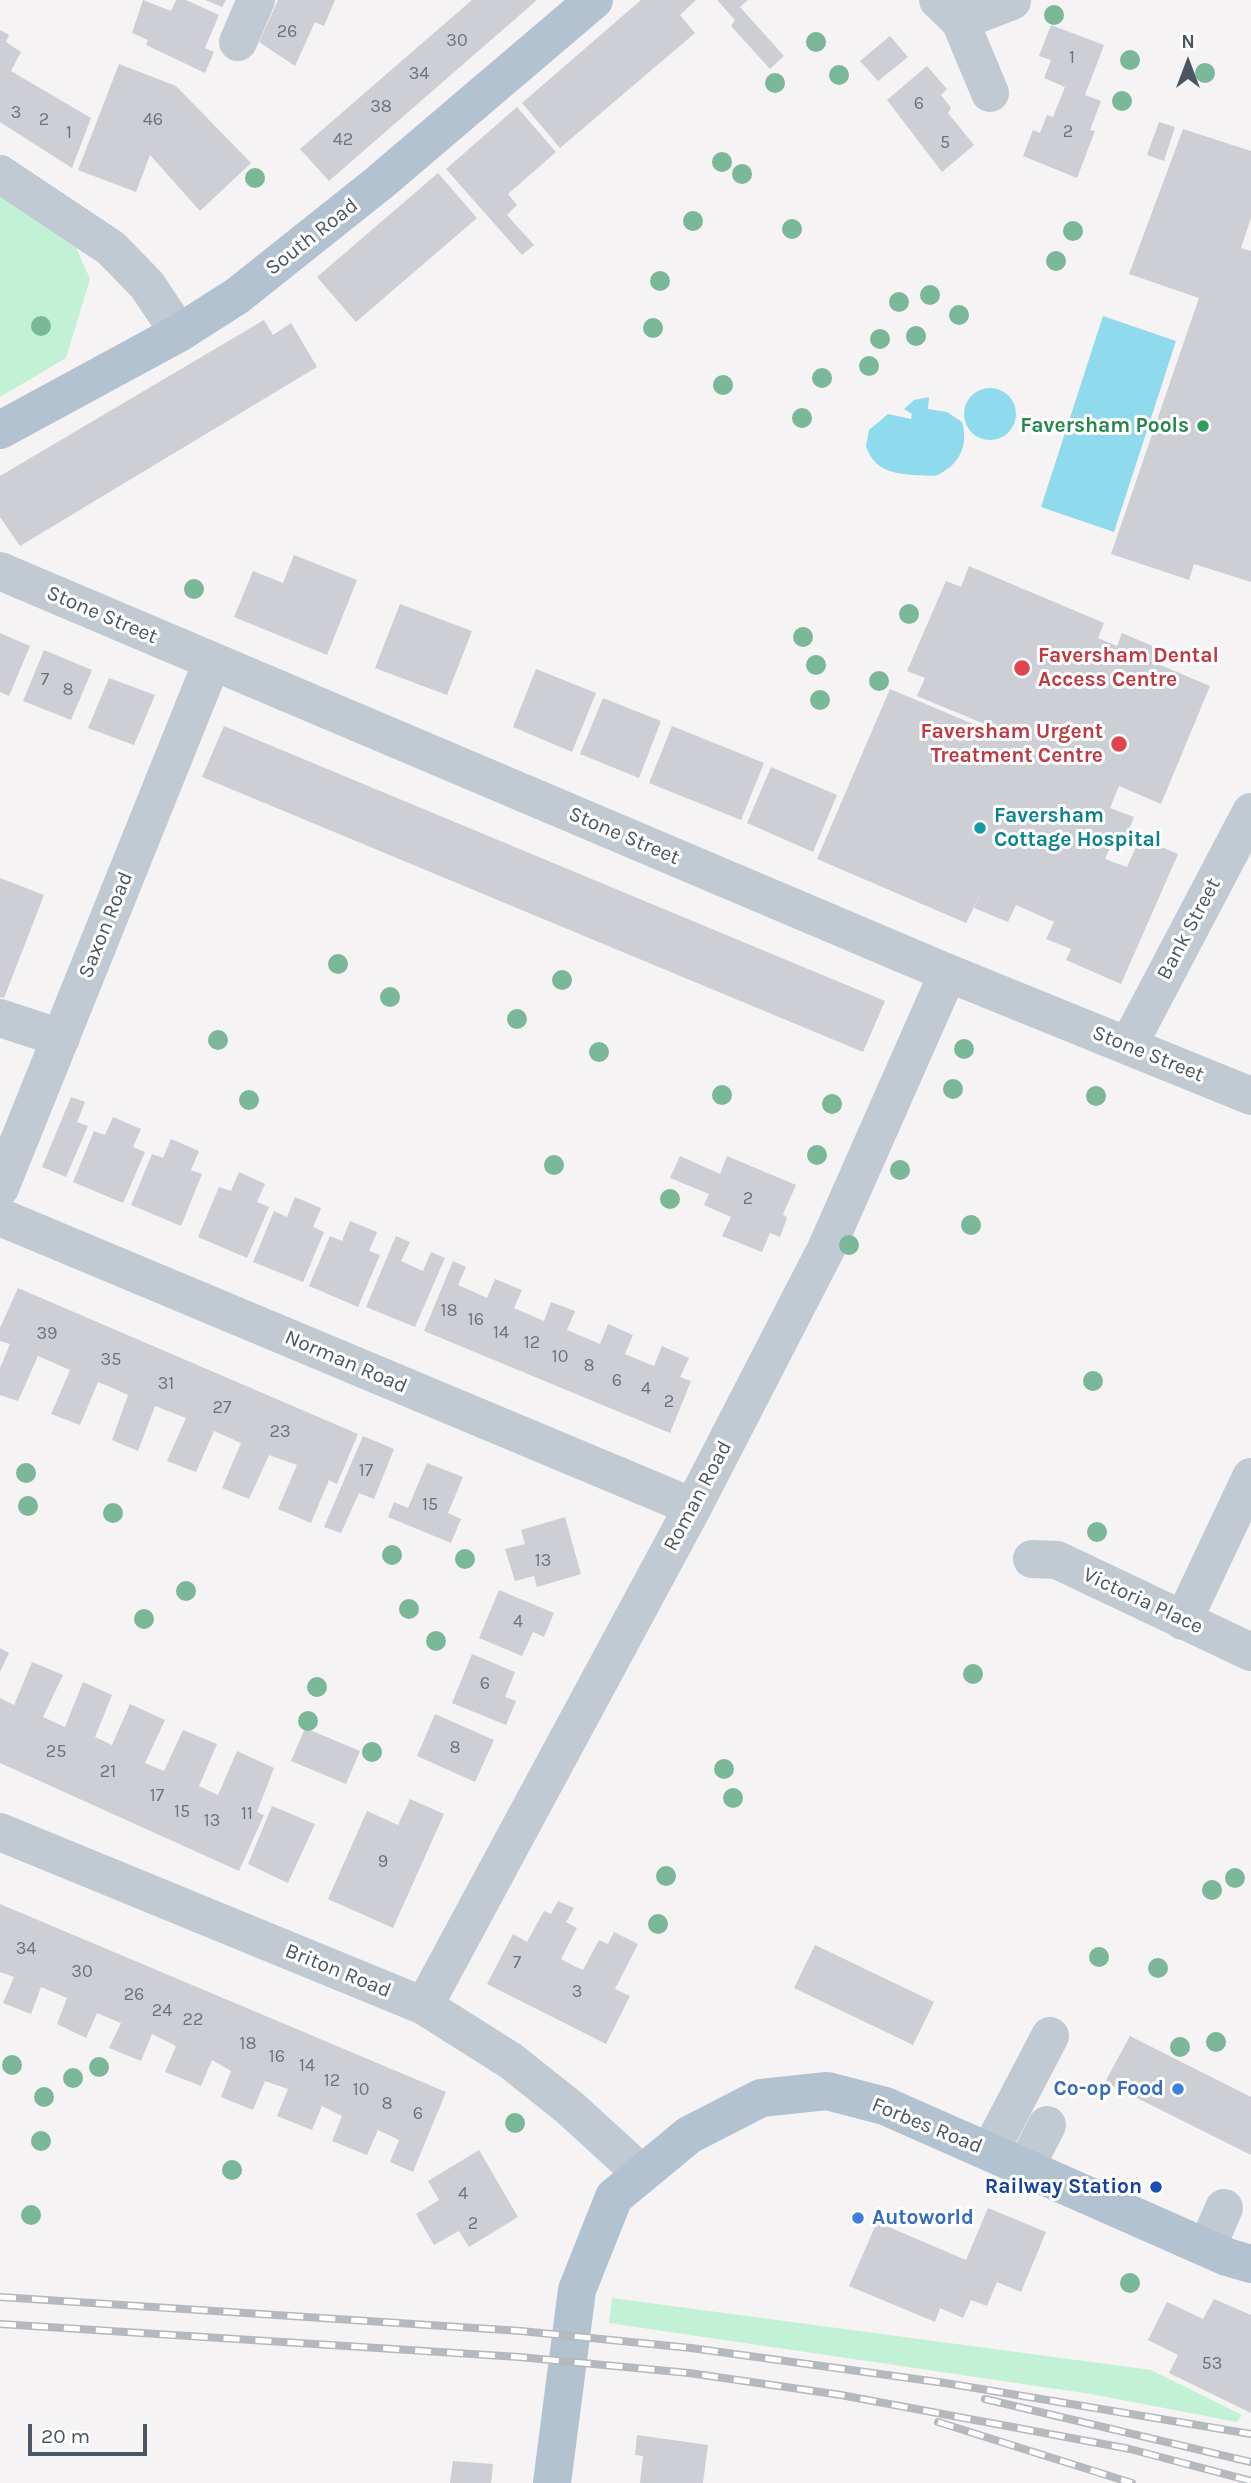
<!DOCTYPE html>
<style>
body{margin:0}
#map{position:relative;width:1251px;height:2483px;overflow:hidden;background:#f5f3f3;font-family:Karla,sans-serif}
canvas{display:block}
.north{position:absolute;left:1153px;top:28px;width:70px;height:70px;-webkit-text-stroke:5px #fff;paint-order:stroke;rotate:0deg;font-size:19px;font-weight:700;line-height:28px;text-align:center;color:#4a5661}
.north::after{content:'';display:block;margin:auto;width:24px;height:32px;background:#4a5661;clip-path:polygon(50% 0,100% 100%,50% 72%,0 100%)}
.scale{position:absolute;left:28px;top:2424px;width:119px;height:32px;box-sizing:border-box;border:4px solid #4a5661;border-top:0;padding-left:9px;font-size:21px;line-height:24px;white-space:nowrap;color:#4a5661;-webkit-text-stroke:5px #fff;paint-order:stroke}
</style>
<div id="map">
<canvas width="1251" height="2483"></canvas>
<div class="north">N</div>
<div class="scale">20 m</div>
</div>
<script>
const c = document.querySelector('canvas').getContext('2d');
c.lineJoin = 'round';
function paint(path, color) { c.fillStyle = color; c.fill(path, 'evenodd'); }
function stroke(path, color, width, dash) { c.strokeStyle = color; c.lineWidth = width; c.lineCap = dash ? 'butt' : 'round'; c.setLineDash(dash || []); c.stroke(path); }
function drawText(font, color, halo, rows, align = 'center') {
  c.font = font + ' Karla,sans-serif'; c.lineWidth = 6; c.setLineDash([]); c.textBaseline = 'middle'; c.strokeStyle = halo; c.fillStyle = color; for (const [text, x, y, turn = 0] of rows) {
    c.save(); c.translate(x, y); c.rotate((+turn || 0) * Math.PI / 180); c.textAlign = isNaN(turn) ? turn : align; if (halo) c.strokeText(text, 0, 0); c.fillText(text, 0, 0); c.restore();
  }
}
const green = new Path2D(`
 M0 190 71 236 90 279 66 358 0 397Z
 M612 2298 1151 2370 1242 2415 1237 2422 1091 2394 609 2323Z`);
const water = new Path2D(`
 M1103 316 1176 341 1114 532 1041 507Z
 M964 414a26 26 0 1 1 52 0a26 26 0 1 1-52 0Z
 M929 397 928 409 947 412 962 422C969 446 959 466 935 476 907 474 876 478 866 446L869 430 888 414 911 419 912 414 904 409 914 400Z`);
const building = new Path2D(`
 M143 0 171 11 176 0H186L219 15 205 48 214 52 205 73 146 45 148 40 132 33Z
 M205 0H226L222 7Z
 M278 0H335L324 26 315 22 295 66 259 42Z
 M472 0H537L329 181 300 149Z
 M641 0H696L680 15 695 33 560 148 522 103Z
 M717 0H748L740 7 784 56 770 69 731 26 735 20Z
 M1051 25 1104 45 1085 95 1101 101 1090 130 1095 131 1077 178 1023 156 1033 130 1040 133 1047 115 1053 117 1065 87 1044 78 1051 60 1039 56Z
 M0 30 9 35 6 42 21 52 11 71 91 118 72 168 0 122Z
 M890 36 908 57 878 81 860 61Z
 M119 64 176 86 251 163 200 211 150 155 136 192 78 170Z
 M927 66 947 89 941 95 951 108 948 113 974 145 942 172 887 100Z
 M517 107 556 152 508 194 517 205 507 215 534 245 522 255 446 169Z
 M1159 122 1175 127 1164 161 1147 155Z
 M1183 129 1251 151V218L1241 248 1251 251V582L1194 564 1189 580 1111 554 1199 298 1129 274Z
 M438 173 477 218 356 322 317 277Z
 M264 320 273 335 291 323 317 367 20 546 0 517V476Z
 M294 555 357 580 327 655 234 617 253 571 283 583Z
 M969 566 1104 623 1098 638 1117 646 1122 633 1157 648 1151 661 1210 686 1161 804 1119 786 1110 808 1134 817 1121 850 1111 846 1105 859 1127 867 1140 838 1178 854 1121 984 1066 960 1071 949 1046 939 1054 922 1016 905 1008 922 974 908 983 889 966 923 817 859 890 689 992 732 994 728 917 696 925 678 907 671 946 581 961 587Z
 M400 604 472 631 447 695 375 668Z
 M0 633 30 646 9 696 0 692Z
 M44 650 92 670 71 720 23 701Z
 M536 669 596 693 572 752 513 727Z
 M109 678 155 695 134 745 88 728Z
 M603 698 661 721 639 778 580 754Z
 M224 726 885 1001 863 1052 202 777Z
 M672 726 764 763 741 820 649 783Z
 M771 767 837 795 813 852 747 823Z
 M0 878 44 895 4 998 0 997Z
 M71 1097 85 1102 77 1122 88 1126 66 1177 42 1167Z
 M113 1117 141 1129 133 1147 145 1152 123 1203 73 1182 94 1131 105 1135Z
 M171 1139 199 1151 191 1170 202 1174 181 1226 131 1205 152 1154 163 1158Z
 M680 1156 720 1174 727 1156 796 1185 783 1214 787 1218 780 1237 770 1233 762 1252 722 1236 731 1217 704 1205 709 1194 670 1178Z
 M239 1172 265 1184 257 1202 269 1207 247 1258 198 1237 219 1187 231 1191Z
 M295 1197 321 1208 313 1227 324 1232 303 1282 253 1262 274 1211 287 1217Z
 M350 1221 377 1232 369 1251 380 1255 358 1307 309 1286 330 1236 342 1241Z
 M396 1236 410 1242 401 1261 423 1271 431 1252 445 1258 415 1327 366 1307Z
 M453 1261 466 1267 458 1285 474 1292 487 1298 495 1279 522 1290 514 1308 544 1321 551 1302 575 1311 567 1330 600 1344 608 1324 633 1335 625 1354 644 1362 654 1366 662 1346 689 1358 680 1377 691 1381 670 1433 424 1331Z
 M18 1288 358 1434 337 1484 329 1480 311 1523 278 1509 297 1465 269 1455 249 1499 222 1488 241 1443 214 1431 196 1472 167 1461 186 1418 155 1406 138 1451 112 1440 128 1395 115 1389 98 1382 80 1425 51 1414 70 1370 38 1356 18 1401 0 1395V1368L10 1344 0 1341V1328Z
 M363 1436 394 1449 374 1499 359 1493 341 1533 324 1527Z
 M427 1463 463 1477 448 1513 461 1519 451 1543 388 1517 394 1502 408 1508Z
 M565 1517 581 1574 537 1587 534 1576 515 1581 505 1549 525 1544 521 1530Z
 M499 1590 554 1613 544 1637 533 1632 522 1656 479 1638Z
 M0 1648 9 1653 0 1672Z
 M472 1654 515 1672 505 1697 516 1701 506 1725 452 1703Z
 M32 1662 63 1675 43 1717 65 1727 83 1682 112 1695 95 1737 112 1745 130 1704 165 1720 145 1763 164 1771 183 1730 217 1744 199 1786 218 1795 237 1751 274 1768 257 1812 264 1815 239 1871 0 1763V1698L14 1705Z
 M435 1714 494 1740 475 1782 417 1756Z
 M305 1728 360 1751 346 1784 291 1761Z
 M410 1799 444 1814 393 1928 328 1899 367 1811 398 1825Z
 M272 1806 315 1824 288 1883 248 1864Z
 M558 1901 574 1908 566 1922 577 1928 561 1959 572 1965 583 1970 599 1940 608 1944 614 1932 638 1944 615 1989 630 1996 606 2044 487 1984 513 1934 527 1942 544 1911 551 1914Z
 M0 1904 446 2092 413 2172 390 2162 399 2140 378 2130 367 2155 332 2141 342 2116 322 2106 312 2130 277 2116 288 2089 265 2081 253 2110 221 2097 231 2071 212 2060 201 2086 165 2072 176 2046 152 2034 141 2061 109 2048 121 2023 97 2013 86 2038 57 2024 67 1998 41 1987 31 2014 3 2003 14 1977 0 1972Z
 M815 1945 934 2002 913 2045 794 1988Z
 M1130 2036 1251 2097V2155L1105 2082Z
 M479 2150 518 2217 469 2247 459 2231 434 2245 416 2214 439 2200 428 2181Z
 M988 2208 1046 2232 1021 2292 997 2282 987 2306 971 2300 963 2318 940 2308 935 2322 849 2286 877 2222 966 2260Z
 M1214 2299 1251 2315V2413L1169 2373 1178 2355 1148 2340 1167 2302 1203 2319Z
 M637 2435 708 2445 703 2483H640L643 2456 635 2455Z
 M453 2461 493 2464 491 2483H450Z`);
const minor = new Path2D(`
 M938 0 960 21 990 93
 M960 21 1012 1
 M238 42 256 0
 M0 174 111 248 147 285 179 333
 M0 571 948 973 1251 1096
 M0 1018 61 1038
 M1128 1046 1251 812
 M0 1188 212 662
 M0 1217 693 1507
 M1032 1559 1057 1560 1251 1652
 M1183 1621 1251 1477
 M0 1832 424 2006 511 2061 570 2108 640 2172
 M424 2006 693 1507 826 1249 948 973
 M990 2151 1050 2036
 M1025 2168 1047 2125
 M1207 2247 1224 2208`);
const major = new Path2D(`
 M0 430 179 333 237 296 379 183 594 0
 M552 2483 577 2290 614 2197 689 2135 761 2098 827 2091 885 2106 1227 2257 1251 2264`);
const rail = new Path2D(`
 M0 2297 521 2331 691 2348 945 2383 1251 2434
 M0 2324 519 2357 689 2373 841 2395 1130 2449 1251 2481
 M985 2399 1251 2462
 M938 2422 1132 2483`);
const trees = [
 [1054,15],
 [816,42],
 [1130,60],
 [1205,73],
 [839,75],
 [775,83],
 [1122,101],
 [722,162],
 [742,174],
 [255,178],
 [693,221],
 [792,229],
 [1073,231],
 [1056,261],
 [660,281],
 [930,295],
 [899,302],
 [959,315],
 [41,326],
 [653,328],
 [916,336],
 [880,339],
 [869,366],
 [822,378],
 [723,385],
 [802,418],
 [194,589],
 [909,614],
 [803,637],
 [816,665],
 [879,681],
 [820,700],
 [338,964],
 [562,980],
 [390,997],
 [517,1019],
 [218,1040],
 [964,1049],
 [599,1052],
 [953,1089],
 [722,1095],
 [1096,1096],
 [249,1100],
 [832,1104],
 [817,1155],
 [554,1165],
 [900,1170],
 [670,1199],
 [971,1225],
 [849,1245],
 [1093,1381],
 [26,1473],
 [28,1506],
 [113,1513],
 [1097,1532],
 [392,1555],
 [465,1559],
 [186,1591],
 [409,1609],
 [144,1619],
 [436,1641],
 [973,1674],
 [317,1687],
 [308,1721],
 [372,1752],
 [724,1769],
 [733,1798],
 [666,1876],
 [1235,1878],
 [1212,1890],
 [658,1924],
 [1099,1957],
 [1158,1968],
 [1216,2042],
 [1180,2047],
 [12,2065],
 [99,2067],
 [73,2078],
 [44,2097],
 [515,2123],
 [41,2141],
 [232,2170],
 [31,2215],
 [1130,2283]
];
const markers = [
 [1203,426,7,"#2e9e5b"],
 [1022,668,9,"#e0444e"],
 [1119,744,9,"#e0444e"],
 [980,828,7,"#0f9aa8"],
 [1178,2089,7,"#3f7fe0"],
 [1156,2187,7,"#1a4fb4"],
 [858,2218,7,"#3f7fe0"]
];
const numberNames = [
 ["26",287,32],
 ["30",457,41],
 ["1",1072,58],
 ["34",419,74],
 ["6",919,104],
 ["38",381,107],
 ["3",16,113],
 ["2",44,120],
 ["46",153,120],
 ["2",1068,132],
 ["1",69,133],
 ["42",343,140],
 ["5",945,143],
 ["7",45,680],
 ["8",68,690],
 ["2",748,1199],
 ["18",449,1311],
 ["16",476,1320],
 ["14",501,1333],
 ["39",47,1334],
 ["12",532,1343],
 ["10",560,1357],
 ["35",111,1360],
 ["8",589,1366],
 ["6",617,1381],
 ["31",166,1384],
 ["4",646,1389],
 ["2",669,1402],
 ["27",222,1408],
 ["23",280,1432],
 ["17",366,1471],
 ["15",430,1505],
 ["13",543,1561],
 ["4",518,1622],
 ["6",485,1684],
 ["8",455,1748],
 ["25",56,1752],
 ["21",108,1772],
 ["17",157,1796],
 ["15",182,1812],
 ["11",247,1814],
 ["13",212,1821],
 ["9",383,1862],
 ["34",26,1949],
 ["7",517,1963],
 ["30",82,1972],
 ["3",577,1992],
 ["26",134,1995],
 ["24",162,2011],
 ["22",193,2020],
 ["18",248,2044],
 ["16",277,2057],
 ["14",307,2066],
 ["12",332,2081],
 ["10",361,2090],
 ["8",387,2104],
 ["6",418,2114],
 ["4",463,2194],
 ["2",473,2224],
 ["53",1212,2364]
];
const streetNames = [
 ["South Road",312,237,-38],
 ["Stone Street",102,615,23],
 ["Stone Street",624,836,23],
 ["Saxon Road",106,925,-68],
 ["Bank Street",1189,929,-62],
 ["Stone Street",1148,1054,22],
 ["Norman Road",346,1362,23],
 ["Roman Road",698,1496,-62],
 ["Victoria Place",1143,1601,25],
 ["Briton Road",338,1971,22],
 ["Forbes Road",927,2126,22]
];
const leisureNames = [
 ["Faversham Pools",1189,426]
];
const healthNames = [
 ["Faversham Dental",1038,656],
 ["Access Centre",1038,680],
 ["Faversham Urgent",1103,732,"right"],
 ["Treatment Centre",1103,756,"right"]
];
const cultureNames = [
 ["Faversham",994,816],
 ["Cottage Hospital",994,840]
];
const shopNames = [
 ["Co-op Food",1164,2089],
 ["Autoworld",872,2218,"left"]
];
const transitNames = [
 ["Railway Station",1142,2187]
];
paint(green, '#c3f1d5');
paint(water, '#90daee');
paint(building, '#cdcfd5');
stroke(minor, '#c1cad2', 38);
stroke(major, '#b3c2d1', 38);
stroke(rail, '#b5b8bd', 8);
stroke(rail, '#fff', 5, [16]);
c.fillStyle = '#7bb799';
for (const [x, y] of trees) { c.beginPath(); c.arc(x, y, 10, 0, 2 * Math.PI); c.fill(); }
for (const [x, y, r, color] of markers) { const dot = new Path2D(); dot.arc(x, y, r, 0, 2 * Math.PI); c.fillStyle = color; c.fill(dot); stroke(dot, '#fff', 2.5); }
drawText('18px', '#6b747e', null, numberNames);
drawText('21px', '#4a5661', '#fff', streetNames);
drawText('bold 21px', '#27864d', '#fff', leisureNames, 'right');
drawText('bold 21px', '#be3a42', '#fff', healthNames, 'left');
drawText('bold 21px', '#0d838f', '#fff', cultureNames, 'left');
drawText('bold 21px', '#366cbe', '#fff', shopNames, 'right');
drawText('bold 21px', '#164399', '#fff', transitNames, 'right');
</script>
